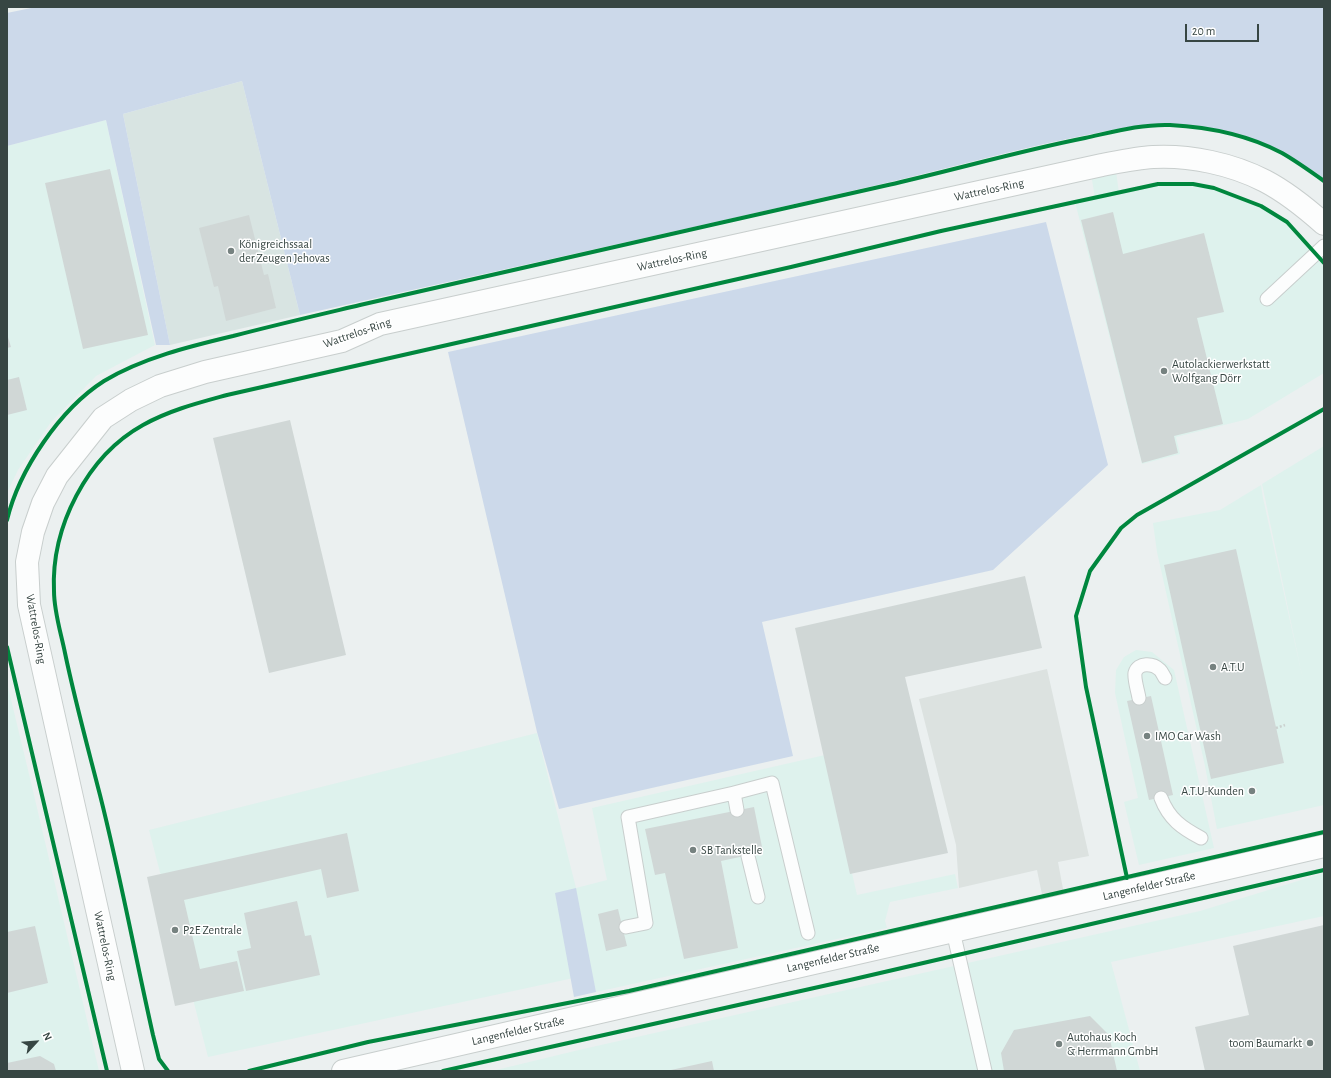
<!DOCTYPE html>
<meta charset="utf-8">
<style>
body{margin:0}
#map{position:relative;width:1331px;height:1078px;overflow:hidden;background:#ebf0f0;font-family:"Alegreya Sans",sans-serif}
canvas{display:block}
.frame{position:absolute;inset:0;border:8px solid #374643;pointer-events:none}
.north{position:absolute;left:16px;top:1022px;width:40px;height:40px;-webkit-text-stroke:3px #fff;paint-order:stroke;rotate:64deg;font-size:11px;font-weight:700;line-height:16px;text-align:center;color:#374643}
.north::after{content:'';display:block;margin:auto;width:14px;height:18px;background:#374643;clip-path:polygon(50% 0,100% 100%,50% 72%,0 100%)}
.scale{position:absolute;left:1185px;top:24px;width:74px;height:18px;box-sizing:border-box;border:2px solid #374643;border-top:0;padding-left:5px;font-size:12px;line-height:14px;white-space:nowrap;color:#374643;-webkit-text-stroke:3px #fff;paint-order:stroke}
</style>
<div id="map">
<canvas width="1331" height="1078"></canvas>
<div class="frame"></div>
<div class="north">N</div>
<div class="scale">20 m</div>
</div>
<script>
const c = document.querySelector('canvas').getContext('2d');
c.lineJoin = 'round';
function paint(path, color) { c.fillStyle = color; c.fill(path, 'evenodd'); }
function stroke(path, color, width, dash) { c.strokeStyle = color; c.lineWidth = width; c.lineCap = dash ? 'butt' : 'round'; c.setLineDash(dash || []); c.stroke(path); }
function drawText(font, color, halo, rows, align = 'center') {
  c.font = font + ' "Alegreya Sans",sans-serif'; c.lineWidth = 3; c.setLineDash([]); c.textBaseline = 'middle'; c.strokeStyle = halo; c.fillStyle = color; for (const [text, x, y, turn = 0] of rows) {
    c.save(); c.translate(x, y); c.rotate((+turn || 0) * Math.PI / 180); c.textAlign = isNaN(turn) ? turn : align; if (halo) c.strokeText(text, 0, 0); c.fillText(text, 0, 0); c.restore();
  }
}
const residential = new Path2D(`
 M242 81 300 315 170 345 123 114Z`);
const commercial = new Path2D(`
 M106 120 155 345 96 376 51 422 18 470 7 493V146Z
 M1115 164 1119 193 1157 185 1192 186 1212 189 1260 207 1287 222 1324 265V373L1248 419 1176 437 1180 454 1142 464 1075 202 1095 198 1090 168Z
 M1324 446V805L1217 829 1205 766 1157 552 1153 523 1220 510 1261 485 1263 498 1303 680 1262 484Z
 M1136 650 1152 652 1174 670 1214 848 1139 865 1124 802 1138 798 1115 693 1116 670 1124 657Z
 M7 683 29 774 99 1071H7V1033L63 1020 7 1033Z
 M537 733 576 888 607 880 592 808 825 755 857 895 955 874 958 888 890 902 885 921 887 928 596 992 592 974 208 1057 149 830Z
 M1324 873V916L1111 962 1140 1071H492L583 1049 1200 911Z`);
const green = new Path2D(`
 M36 7H1324V179C1274 146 1228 124 1166 124 1136 124 1107 131 1077 137 1013 150 950 168 886 183 691 228 496 271 300 315L242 81 123 114 170 345H156L106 120 7 146V13Z
 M1046 222 1108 465 993 570 762 622 793 756 559 809 537 732 448 352Z
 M576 888 596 992 574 997 555 893Z`);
const parking = new Path2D(`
 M1047 669 1089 856 1058 862 1066 905 1045 909 1037 870 959 888 956 845 919 699Z`);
const building = new Path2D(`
 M110 169 148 335 83 349 45 183Z
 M1113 212 1123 254 1204 233 1224 312 1197 318 1223 424 1174 436 1178 453 1142 463 1081 220Z
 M249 215 264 275 268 274 276 308 226 321 218 286 214 287 199 228Z
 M7 334 11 347 7 348Z
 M19 377 27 410 7 415V380Z
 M290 420 346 655 269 673 213 438Z
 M1236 549 1284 763 1211 779 1164 565Z
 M1025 576 1042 648 905 677 948 853 850 874 795 628Z
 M1151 696 1173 795 1149 800 1127 701Z
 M754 807 763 852 721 861 738 948 684 959 665 873 655 875 645 829Z
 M347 833 359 891 327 898 321 869 184 900 200 969 237 961 244 991 175 1006 147 877Z
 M297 901 305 936 311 935 320 975 246 991 237 951 251 948 244 913Z
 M618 909 627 946 606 951 598 914Z
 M1324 925V1071H1205L1195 1027 1249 1015 1233 946Z
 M35 926 48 983 7 993V932Z
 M1090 1016 1109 1035 1117 1071H1004L1001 1053 1014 1030Z
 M40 1056 54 1064 56 1071H7V1063Z
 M712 1061 714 1071H671V1070Z`);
const path = new Path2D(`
 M1276 728 1285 725`);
const lane = new Path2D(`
 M1267 299 1324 246
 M1139 698C1138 691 1134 680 1135 673 1138 662 1153 663 1160 670 1162 672 1163 675 1165 678
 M1161 798C1169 819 1182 828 1201 838
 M737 810 734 793 772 783 808 933
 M748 856 758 897
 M626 927 646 923 628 817 734 793
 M953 931 985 1071`);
const street = new Path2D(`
 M133 1071 29 605 27 562 33 532 43 503 57 476 103 418 131 400 160 386 205 372 342 341 380 324 1102 165C1118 162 1136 158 1153 157 1190 155 1232 164 1265 181 1286 192 1306 208 1324 224
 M343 1071 1324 846`);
const cycleway = new Path2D(`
 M7 520C19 470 60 409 104 381 142 358 191 346 233 336 275 325 318 315 360 305 536 264 712 225 888 185 954 170 1019 151 1085 138 1113 132 1141 124 1170 125 1208 127 1248 135 1282 153 1296 161 1310 171 1324 181
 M7 647 107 1071
 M1127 878 1086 687 1076 616 1090 571 1121 528 1137 515 1324 409
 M168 1071 159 1059 153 1035C135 955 120 874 100 795 88 748 75 701 65 653 61 633 54 612 54 591 51 527 87 456 143 425 170 410 198 403 227 395L791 267 941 231 1158 184H1193L1214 188 1261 206 1287 222 1324 263
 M249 1071 368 1042 629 991 1324 832
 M443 1071 850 980 1324 870`);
const markers = [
 [231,251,4,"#768280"],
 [1164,371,4,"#768280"],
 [1213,667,4,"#768280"],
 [1147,736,4,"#768280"],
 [1252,791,4,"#768280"],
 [693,850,4,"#768280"],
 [175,930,4,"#768280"],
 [1310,1043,4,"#768280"],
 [1059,1044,4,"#768280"]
];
const streetNames = [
 ["Wattrelos-Ring",989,190,-12],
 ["Wattrelos-Ring",672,260,-12],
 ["Wattrelos-Ring",357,333,-19],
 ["Wattrelos-Ring",36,629,80],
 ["Langenfelder Straße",1149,886,-13],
 ["Wattrelos-Ring",105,946,78],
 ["Langenfelder Straße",833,958,-13],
 ["Langenfelder Straße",518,1031,-13]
];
const poiNames = [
 ["Königreichssaal",239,244],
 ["der Zeugen Jehovas",239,258],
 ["Autolackierwerkstatt",1172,364],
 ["Wolfgang Dörr",1172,378],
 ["A.T.U",1221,667],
 ["IMO Car Wash",1155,736],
 ["A.T.U-Kunden",1244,791,"right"],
 ["SB Tankstelle",701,850],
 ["P2E Zentrale",183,930],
 ["Autohaus Koch",1067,1037],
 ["& Herrmann GmbH",1067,1051],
 ["toom Baumarkt",1302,1043,"right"]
];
paint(residential, '#d8e4e2');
paint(commercial, '#def2ed');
paint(green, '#ccd9ea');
paint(parking, '#dce2e0');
paint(building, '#d0d7d6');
stroke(lane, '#c8cecd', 15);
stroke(street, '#c8cecd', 24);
stroke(path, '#cbd1cf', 2.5, [2, 2]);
stroke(lane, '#fcfdfd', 13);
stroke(street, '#fcfdfd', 22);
stroke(cycleway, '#00873e', 4);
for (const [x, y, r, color] of markers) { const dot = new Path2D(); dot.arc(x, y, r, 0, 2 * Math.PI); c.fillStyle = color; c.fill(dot); stroke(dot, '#fff', 1.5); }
drawText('12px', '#374643', '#fff', streetNames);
drawText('12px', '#374643', '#fff', poiNames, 'left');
</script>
